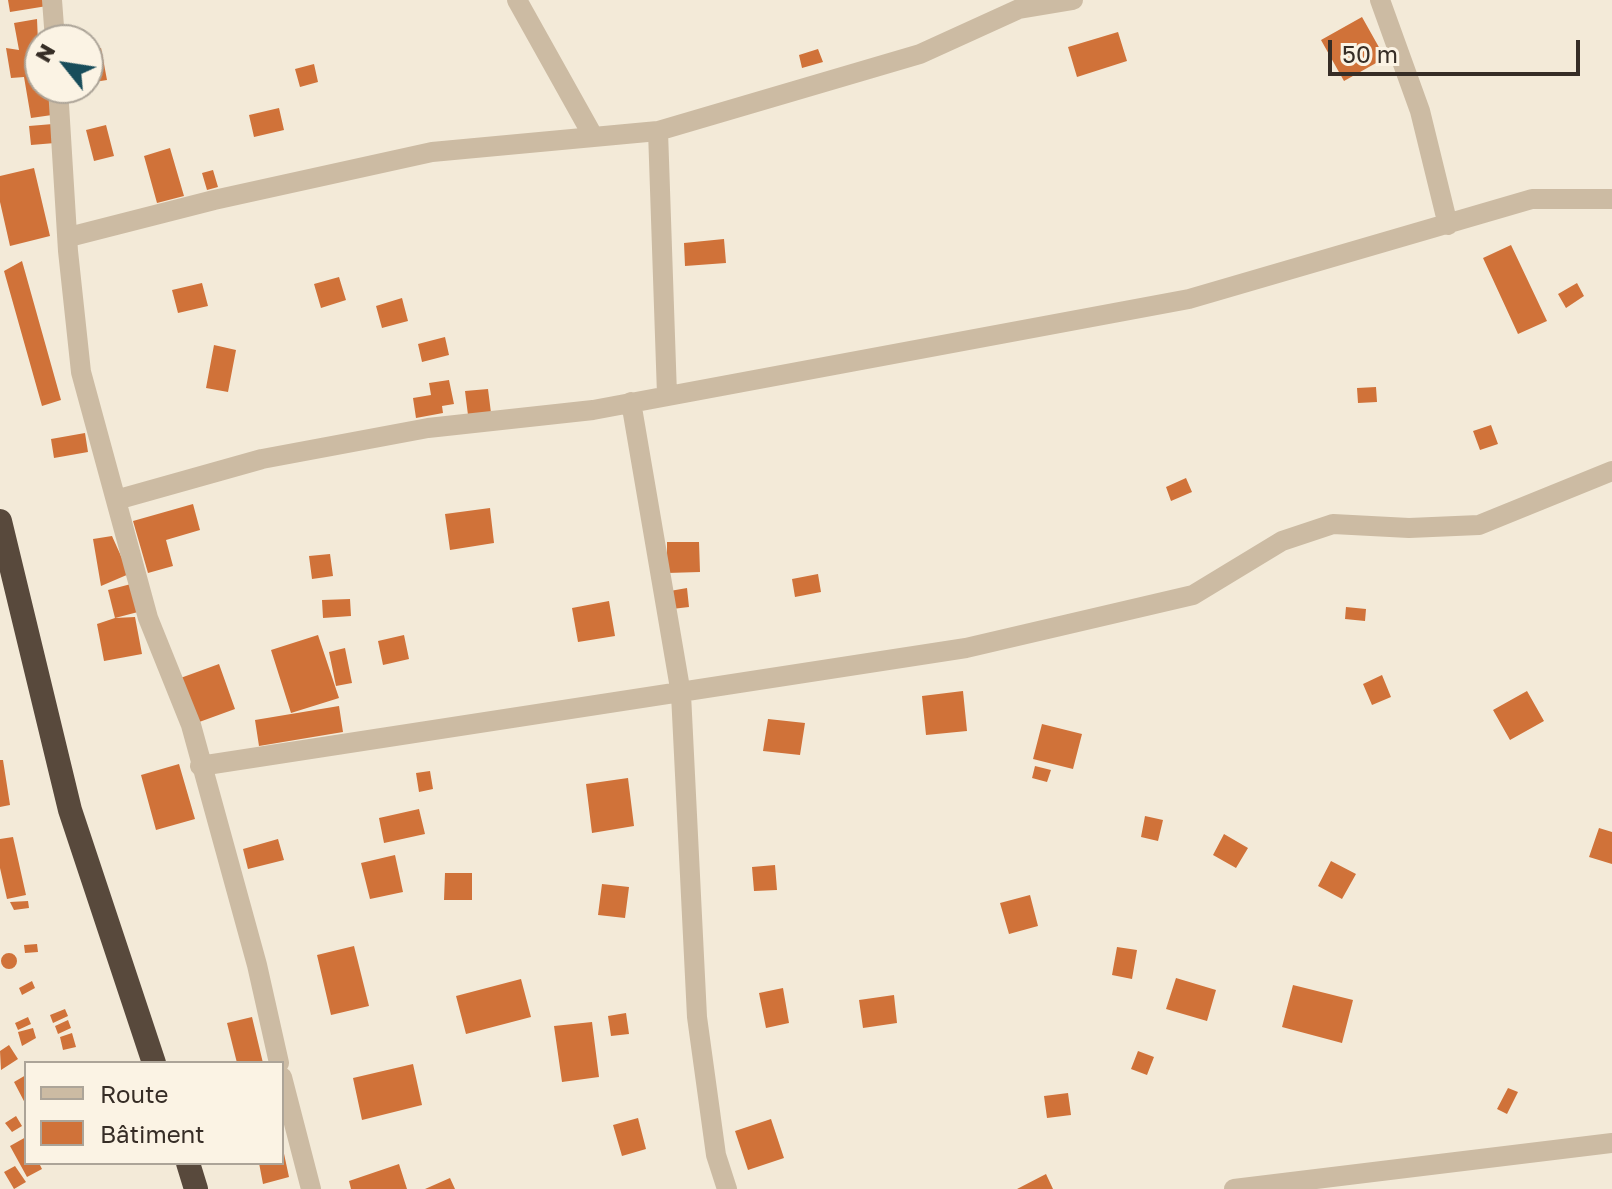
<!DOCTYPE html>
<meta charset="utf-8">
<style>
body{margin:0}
#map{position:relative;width:1612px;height:1189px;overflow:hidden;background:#f3ead8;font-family:"Golos Text",sans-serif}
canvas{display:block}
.legend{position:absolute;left:24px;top:1061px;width:260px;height:104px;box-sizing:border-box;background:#fbf3e4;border:2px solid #aca498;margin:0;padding:10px 14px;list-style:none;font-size:24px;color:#362d26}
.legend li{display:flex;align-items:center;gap:16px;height:40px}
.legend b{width:40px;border:2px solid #aca498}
.north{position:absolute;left:24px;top:24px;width:80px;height:80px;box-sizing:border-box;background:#fbf3e4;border:2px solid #aca498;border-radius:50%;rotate:300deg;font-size:22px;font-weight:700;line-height:32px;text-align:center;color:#362d26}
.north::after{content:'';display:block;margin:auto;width:28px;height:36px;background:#184d5b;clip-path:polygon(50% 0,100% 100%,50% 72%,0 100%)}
.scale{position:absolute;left:1328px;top:40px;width:252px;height:36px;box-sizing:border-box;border:4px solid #362d26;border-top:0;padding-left:10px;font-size:24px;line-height:28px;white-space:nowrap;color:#362d26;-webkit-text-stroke:6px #fbf3e4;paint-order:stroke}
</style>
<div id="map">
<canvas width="1612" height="1189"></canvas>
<ul class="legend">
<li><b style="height:10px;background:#ccbba3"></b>Route</li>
<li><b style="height:22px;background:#d07239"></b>Bâtiment</li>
</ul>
<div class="north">N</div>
<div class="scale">50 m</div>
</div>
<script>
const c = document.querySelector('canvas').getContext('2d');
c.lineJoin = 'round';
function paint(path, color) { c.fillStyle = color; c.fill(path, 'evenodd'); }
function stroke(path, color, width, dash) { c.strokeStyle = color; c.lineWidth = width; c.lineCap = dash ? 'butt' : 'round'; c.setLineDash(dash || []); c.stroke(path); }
const building = new Path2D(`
 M8 0H46L47 6 10 12Z
 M1362 17 1385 58 1344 81 1321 40Z
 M37 19 40 88H48L52 115 31 118 24 77 11 78 6 48 19 50 14 23Z
 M1118 32 1127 61 1077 77 1068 47Z
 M101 48 107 80 88 83V50Z
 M818 49 823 62 802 68 799 55Z
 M314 64 318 82 300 87 295 69Z
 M279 108 284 130 254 137 249 115Z
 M53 124 55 143 31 145 29 126Z
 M106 125 114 156 94 161 86 130Z
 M170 148 184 196 157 203 144 156Z
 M34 168 50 236 10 246 0 202V176Z
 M213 170 218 187 207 190 202 173Z
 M724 239 726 263 685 266 684 243Z
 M1511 245 1547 321 1518 334 1483 258Z
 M22 261 61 400 42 406 4 271Z
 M339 277 346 300 321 308 314 284Z
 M202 283 208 306 178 313 172 290Z
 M1577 283 1584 296 1566 308 1558 294Z
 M402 298 408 321 382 328 376 306Z
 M445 337 449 355 422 362 418 344Z
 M214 345 236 350 228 392 206 388Z
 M449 380 454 404 442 406 443 413 416 418 413 398 431 395 429 383Z
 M1376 387 1377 402 1358 403 1357 388Z
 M488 389 491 413 468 415 465 391Z
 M1491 425 1498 444 1480 450 1473 431Z
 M85 433 88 452 54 458 51 439Z
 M1186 478 1192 492 1171 501 1166 487Z
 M193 504 200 530 166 540 173 566 148 573 133 521Z
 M490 508 494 543 450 550 445 514Z
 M112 536 129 574 101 586 93 539Z
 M667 542H699L700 572 667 573Z
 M330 554 333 576 312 579 309 556Z
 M818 574 821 592 795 597 792 579Z
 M131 584 138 612 115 618 135 617 142 654 104 661 97 624 115 618 108 590Z
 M687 588 689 607 672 609 670 591Z
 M350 599 351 616 323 618 322 600Z
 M609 601 615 636 578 642 572 608Z
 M1346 607 1366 609 1365 621 1345 619Z
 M318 635 339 698 291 713 271 650Z
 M404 635 409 659 383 665 378 641Z
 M345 648 352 683 336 686 329 652Z
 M219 664 235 709 191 725 175 680Z
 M1382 675 1391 697 1372 705 1363 684Z
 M963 691 967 731 926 735 922 696Z
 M1527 691 1544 721 1510 740 1493 710Z
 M339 706 343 732 259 746 255 720Z
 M768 719 805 723 800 755 763 751Z
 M1042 724 1082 734 1073 769 1033 759Z
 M0 760H3L10 805 0 807Z
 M179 764 195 819 156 830 141 775Z
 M1035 766 1051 770 1047 782 1032 778Z
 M430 771 433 789 419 792 416 773Z
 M628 778 634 826 592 833 586 784Z
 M419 809 425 834 384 843 379 818Z
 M1145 816 1163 820 1158 841 1141 837Z
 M1599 828 1612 832V864L1589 857Z
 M1224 834 1248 848 1236 868 1213 855Z
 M13 837 26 895 7 899 0 868V839Z
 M278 839 284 860 248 869 243 849Z
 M395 855 403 892 370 899 361 863Z
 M1331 861 1356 874 1342 899 1318 886Z
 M775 865 777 890 754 891 752 867Z
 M445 873H472V900H444Z
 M602 884 629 887 625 918 598 915Z
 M1030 895 1038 926 1009 934 1000 903Z
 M28 901 29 908 14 910 10 902Z
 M37 944 38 952 25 953 24 945Z
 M354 946 369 1006 331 1015 317 955Z
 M1117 947 1137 950 1132 979 1112 975Z
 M1 961a8 8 0 1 1 16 0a8 8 0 1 1-16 0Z
 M1176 978 1216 990 1207 1021 1166 1009Z
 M521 979 531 1017 466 1034 456 996Z
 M32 981 35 988 22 995 19 988Z
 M1293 985 1353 1000 1342 1043 1282 1027Z
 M783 988 789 1023 766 1028 759 993Z
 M894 995 897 1023 863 1028 859 1000Z
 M65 1009 68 1016 53 1023 50 1015Z
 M626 1013 629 1034 611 1036 608 1016Z
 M28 1017 31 1024 18 1030 15 1023Z
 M252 1017 263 1063H237L227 1023Z
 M68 1020 71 1028 58 1034 55 1026Z
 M592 1022 599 1077 562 1082 554 1026Z
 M33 1028 36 1038 22 1046 18 1032Z
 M72 1033 76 1047 63 1050 60 1037Z
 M9 1045 18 1059 1 1070 0 1051Z
 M1138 1051 1154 1057 1147 1075 1131 1069Z
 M413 1064 422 1105 362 1120 353 1078Z
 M26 1075V1105L14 1082Z
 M1508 1088 1518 1092 1507 1114 1497 1109Z
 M1068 1093 1071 1115 1047 1118 1044 1096Z
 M16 1116 22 1126 12 1132 5 1123Z
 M638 1118 646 1149 622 1156 613 1125Z
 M771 1119 784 1158 748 1170 735 1131Z
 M26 1137V1163H39L42 1169 27 1177 10 1146Z
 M283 1149 289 1177 263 1184 259 1163H282Z
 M399 1164 407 1189H351L349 1181Z
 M15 1166 26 1182 14 1189 4 1172Z
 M1046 1174 1053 1189H1017Z
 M450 1178 455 1189H425Z`);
const street = new Path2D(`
 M52 0 55 40
 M517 0 593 136
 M1380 0 1420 111 1448 225
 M58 88 68 251 81 372 148 618 191 725 257 965 279 1063
 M658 131 667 395
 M69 237 214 200 432 152 658 131 920 54 1019 9 1073 0
 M631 402 681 694 697 1017 716 1155 727 1189
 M116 500 262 459 428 428 593 410 1189 299 1532 199H1612
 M200 766 966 648 1193 595 1282 541 1333 524 1409 528 1479 525 1612 471
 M282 1077 311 1189
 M1234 1189 1612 1143`);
const highway = new Path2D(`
 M0 521 70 810 154 1063
 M188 1163 196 1189`);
paint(building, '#d07239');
stroke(street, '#ccbba3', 20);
stroke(highway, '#58493c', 24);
</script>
